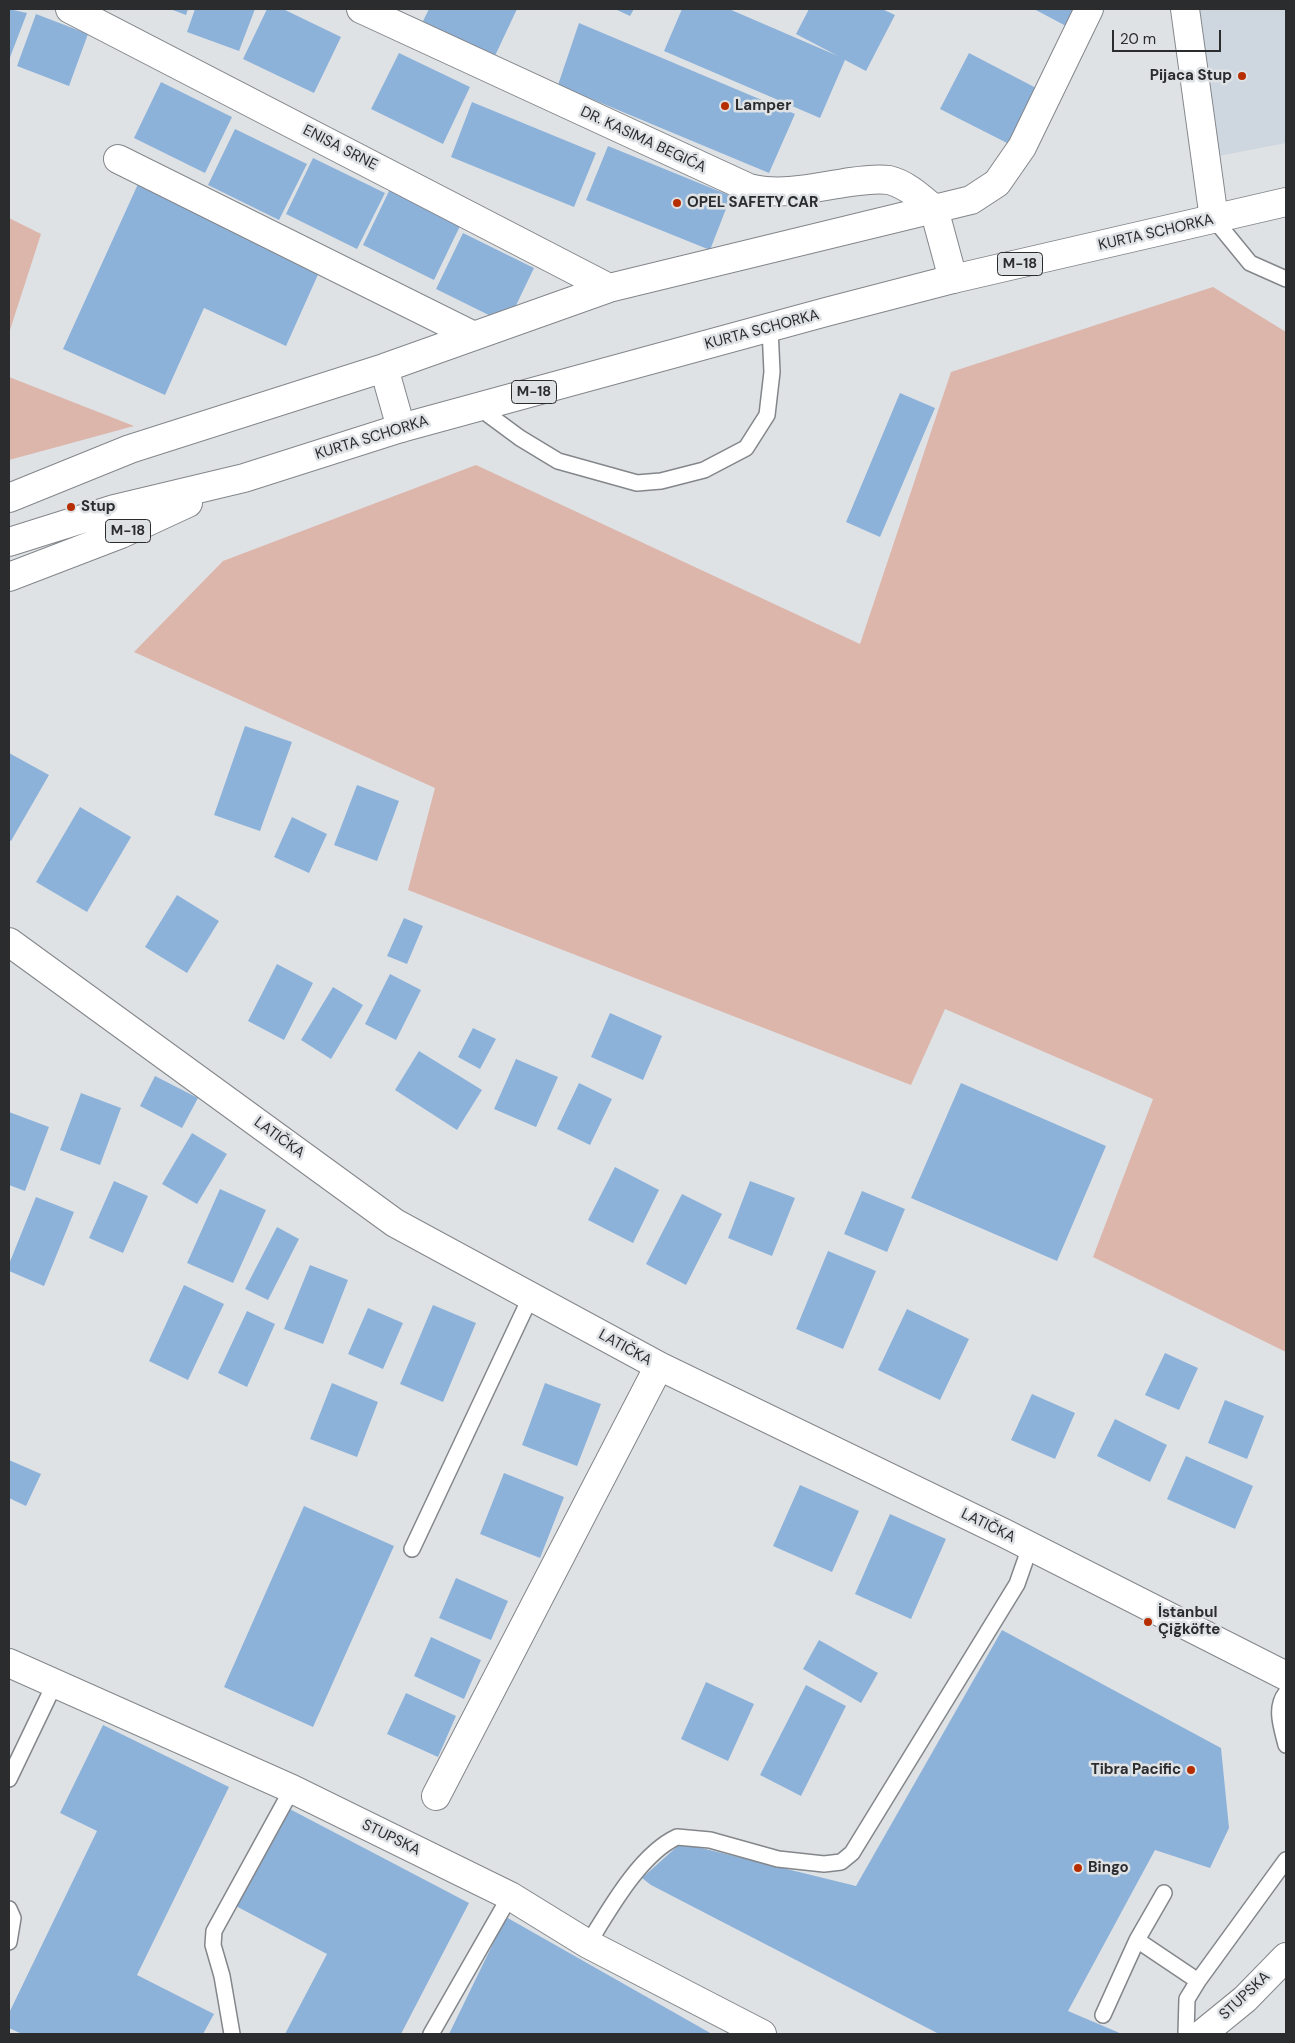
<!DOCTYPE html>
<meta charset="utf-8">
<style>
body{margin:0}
#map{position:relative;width:1295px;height:2043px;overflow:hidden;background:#dfe2e5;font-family:"DM Sans",sans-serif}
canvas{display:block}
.frame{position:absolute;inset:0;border:10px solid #2b2c2e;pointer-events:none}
.scale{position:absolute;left:1112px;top:30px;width:109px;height:22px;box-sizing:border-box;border:2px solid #2b2c2e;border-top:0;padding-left:6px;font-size:15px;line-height:18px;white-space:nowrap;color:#2b2c2e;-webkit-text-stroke:4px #dfe2e5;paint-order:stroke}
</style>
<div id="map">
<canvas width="1295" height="2043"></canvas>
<div class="frame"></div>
<div class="scale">20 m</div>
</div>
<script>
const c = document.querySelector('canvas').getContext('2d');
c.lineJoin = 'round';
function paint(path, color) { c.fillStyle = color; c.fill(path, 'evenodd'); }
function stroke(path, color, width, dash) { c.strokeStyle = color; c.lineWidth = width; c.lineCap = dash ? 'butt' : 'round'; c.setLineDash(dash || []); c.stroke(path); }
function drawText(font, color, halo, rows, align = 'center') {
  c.font = font + ' "DM Sans",sans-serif'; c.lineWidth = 5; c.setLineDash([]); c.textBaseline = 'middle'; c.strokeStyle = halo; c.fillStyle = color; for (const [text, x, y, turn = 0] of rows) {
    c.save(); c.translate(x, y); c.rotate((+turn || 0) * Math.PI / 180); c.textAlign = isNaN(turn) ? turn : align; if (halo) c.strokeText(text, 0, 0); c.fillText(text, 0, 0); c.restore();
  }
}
const built = new Path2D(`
 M1188 9H1286V143L1208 158Z`);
const green = new Path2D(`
 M9 218 41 234 9 333Z
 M1213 287 1286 332V1352L1093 1257 1153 1099 945 1009 911 1085 408 890 435 788 134 652 223 561 476 465 860 644 951 372Z
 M9 377 134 426 9 460Z`);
const building = new Path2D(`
 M9 9 27 13 9 60Z
 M170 9H188L186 15Z
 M195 9H255L239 51 187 32Z
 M267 9H283L341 37 314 93 243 59Z
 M429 9H517L493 60 421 25Z
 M615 9H634L630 16Z
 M682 9H729L838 56 796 34 809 9H882L895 15 866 71 845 60 820 118 664 51Z
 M1034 9H1075L1066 26Z
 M36 14 88 34 69 86 17 66Z
 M579 23 795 114 769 173 558 85Z
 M399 53 470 87 443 144 371 109Z
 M969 53 1040 90 1011 145 940 109Z
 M161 82 232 117 205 173 134 138Z
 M472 102 596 153 574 207 451 157Z
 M235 129 307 164 279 220 208 185Z
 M608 146 731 196 710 250 586 200Z
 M313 158 385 193 357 249 286 214Z
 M138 184 321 268 286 346 204 308 165 395 63 349Z
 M390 189 461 224 434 280 363 245Z
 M463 233 534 268 507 324 436 289Z
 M900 393 935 408 880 537 846 522Z
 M245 726 292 742 260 831 214 815Z
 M9 753 49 775 11 841 9 840Z
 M357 785 399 801 377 861 334 845Z
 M80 807 131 837 87 912 36 882Z
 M292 817 327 834 309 873 274 857Z
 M177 895 219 921 187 973 145 947Z
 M404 918 423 926 407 964 387 956Z
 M277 964 313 983 284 1040 248 1021Z
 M390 974 421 990 396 1040 365 1024Z
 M333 987 363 1005 331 1059 301 1040Z
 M610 1013 662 1036 643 1080 591 1057Z
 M473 1028 496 1039 480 1069 458 1057Z
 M419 1051 482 1090 457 1130 395 1090Z
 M516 1059 558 1077 536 1127 494 1109Z
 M155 1076 198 1098 182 1128 140 1106Z
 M579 1083 612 1099 590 1145 557 1129Z
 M961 1083 1106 1146 1057 1261 911 1198Z
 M81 1093 121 1108 100 1165 60 1150Z
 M9 1112 49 1127 25 1191 9 1185Z
 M192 1133 227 1154 197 1204 162 1184Z
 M615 1167 659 1190 633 1243 588 1220Z
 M114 1181 148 1196 123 1253 89 1238Z
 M750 1181 795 1198 772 1256 728 1238Z
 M220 1189 266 1210 233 1283 187 1263Z
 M862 1191 905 1209 887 1252 844 1234Z
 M682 1194 722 1214 686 1285 646 1264Z
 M36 1197 74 1212 44 1286 9 1271V1264Z
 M277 1227 299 1239 268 1300 245 1289Z
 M828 1251 876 1271 843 1349 796 1329Z
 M310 1265 348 1280 323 1344 284 1329Z
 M184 1285 224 1304 188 1380 149 1361Z
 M433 1305 476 1323 443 1402 400 1384Z
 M368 1308 403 1323 383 1369 348 1354Z
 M907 1309 969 1339 940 1400 878 1370Z
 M247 1311 275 1324 247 1387 218 1373Z
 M1165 1353 1198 1368 1179 1410 1145 1395Z
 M332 1383 378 1402 357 1457 310 1439Z
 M545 1383 601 1404 577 1466 522 1445Z
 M1032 1394 1075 1413 1055 1459 1011 1440Z
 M1225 1400 1264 1416 1247 1459 1208 1443Z
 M1115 1419 1167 1445 1150 1482 1097 1456Z
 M1186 1456 1253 1486 1235 1529 1167 1499Z
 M9 1460 41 1474 26 1506 9 1498Z
 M504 1473 564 1497 540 1558 480 1534Z
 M800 1485 859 1511 832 1572 773 1546Z
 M304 1506 394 1546 313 1727 224 1687Z
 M890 1514 946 1539 911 1619 855 1594Z
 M456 1578 508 1601 491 1640 439 1618Z
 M1002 1630 1221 1748 1229 1828 1210 1868 1155 1850 1068 2011 1122 2034H939L651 1885 642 1878 681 1843 856 1886Z
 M431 1637 481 1660 464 1699 414 1676Z
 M819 1640 878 1673 861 1703 803 1669Z
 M706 1682 754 1704 728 1761 681 1739Z
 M806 1685 846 1706 801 1796 760 1775Z
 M406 1693 456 1716 438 1757 387 1734Z
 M103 1725 229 1787 137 1975 214 2014 203 2034H22L9 2028V2013L97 1831 60 1813Z
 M284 1806 469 1903 401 2034H285L327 1954 232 1904Z
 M506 1917 712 2034H449Z`);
const service = new Path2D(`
 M1214 219 1250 263 1286 279
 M478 407 520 438 558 461 637 483 661 481 704 470 746 448 767 415 772 372 770 328
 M412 1549 531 1296
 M1286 1693C1274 1708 1282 1728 1286 1745
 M9 1779 55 1683
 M9 1909 13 1918 9 1942
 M1137 1940 1164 1893
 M588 1944C609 1910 640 1854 677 1837L710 1840 778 1859 824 1864 841 1862 852 1853 1017 1584 1030 1547
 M1103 2015 1137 1940 1198 1981
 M232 2034 222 1976 213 1945 214 1931 292 1789
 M431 2034 510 1896
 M1186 2034 1187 1999 1198 1981 1286 1860`);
const minor = new Path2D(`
 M70 9 609 288
 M361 9 749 188C780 196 813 188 844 183 858 181 874 178 889 180 906 184 921 198 934 209
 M1185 9 1214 219
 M118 159 474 336
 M934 209 953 279
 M384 368 401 428
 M9 498 130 449 384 368 609 288 971 200 997 183 1022 147 1089 9
 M9 942 395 1223 659 1366 1004 1533 1286 1676
 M9 1663 292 1789 510 1896 588 1944 762 2034
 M436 1796 659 1366
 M1202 2034 1245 1999 1286 1957`);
const primary = new Path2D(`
 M9 542 114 509 244 478 401 428 826 312 953 279 1286 202
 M9 577 121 534 188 503`);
const markers = [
 [1242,76,5,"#b62d00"],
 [725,106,5,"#b62d00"],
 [677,203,5,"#b62d00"],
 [71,507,5,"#b62d00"],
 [1148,1622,5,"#b62d00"],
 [1191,1770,5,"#b62d00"],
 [1078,1868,5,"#b62d00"]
];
const shields = [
 [1020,264,45],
 [534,392,45],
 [128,531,45]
];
const shieldNames = [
 ["M-18",1020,264],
 ["M-18",534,392],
 ["M-18",128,531]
];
const poiNames = [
 ["Pijaca Stup",1232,76,"right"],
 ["Lamper",735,106],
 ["OPEL SAFETY CAR",687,203],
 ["Stup",81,507],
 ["İstanbul",1158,1613],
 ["Çiğköfte",1158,1630],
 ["Tibra Pacific",1181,1770,"right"],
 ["Bingo",1088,1868]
];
const streetNames = [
 ["DR. KASIMA BEGIĆA",643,140,25],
 ["ENISA SRNE",340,148,27],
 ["KURTA SCHORKA",1156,233,-13],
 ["KURTA SCHORKA",762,330,-15],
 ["KURTA SCHORKA",372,438,-17],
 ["LATIČKA",279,1138,36],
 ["LATIČKA",625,1348,29],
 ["LATIČKA",988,1526,26],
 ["STUPSKA",391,1838,26],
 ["STUPSKA",1245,1996,-43]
];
paint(built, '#ced6e0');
paint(green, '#dcb5ab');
paint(building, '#8db2da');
stroke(service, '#83868a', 18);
stroke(minor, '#83868a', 30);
stroke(primary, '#83868a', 30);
stroke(service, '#fff', 15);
stroke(minor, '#fff', 28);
stroke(primary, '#fff', 28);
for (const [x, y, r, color] of markers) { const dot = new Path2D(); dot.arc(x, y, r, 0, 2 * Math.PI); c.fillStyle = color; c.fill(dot); stroke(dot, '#dfe2e5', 2); }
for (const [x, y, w] of shields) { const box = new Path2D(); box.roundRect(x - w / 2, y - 11.5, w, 23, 4); c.fillStyle = '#dfe2e5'; c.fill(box); stroke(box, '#2b2c2e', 1); }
drawText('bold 14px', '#2b2c2e', null, shieldNames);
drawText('bold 15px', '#2b2c2e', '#dfe2e5', poiNames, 'left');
drawText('15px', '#2b2c2e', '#dfe2e5', streetNames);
</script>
